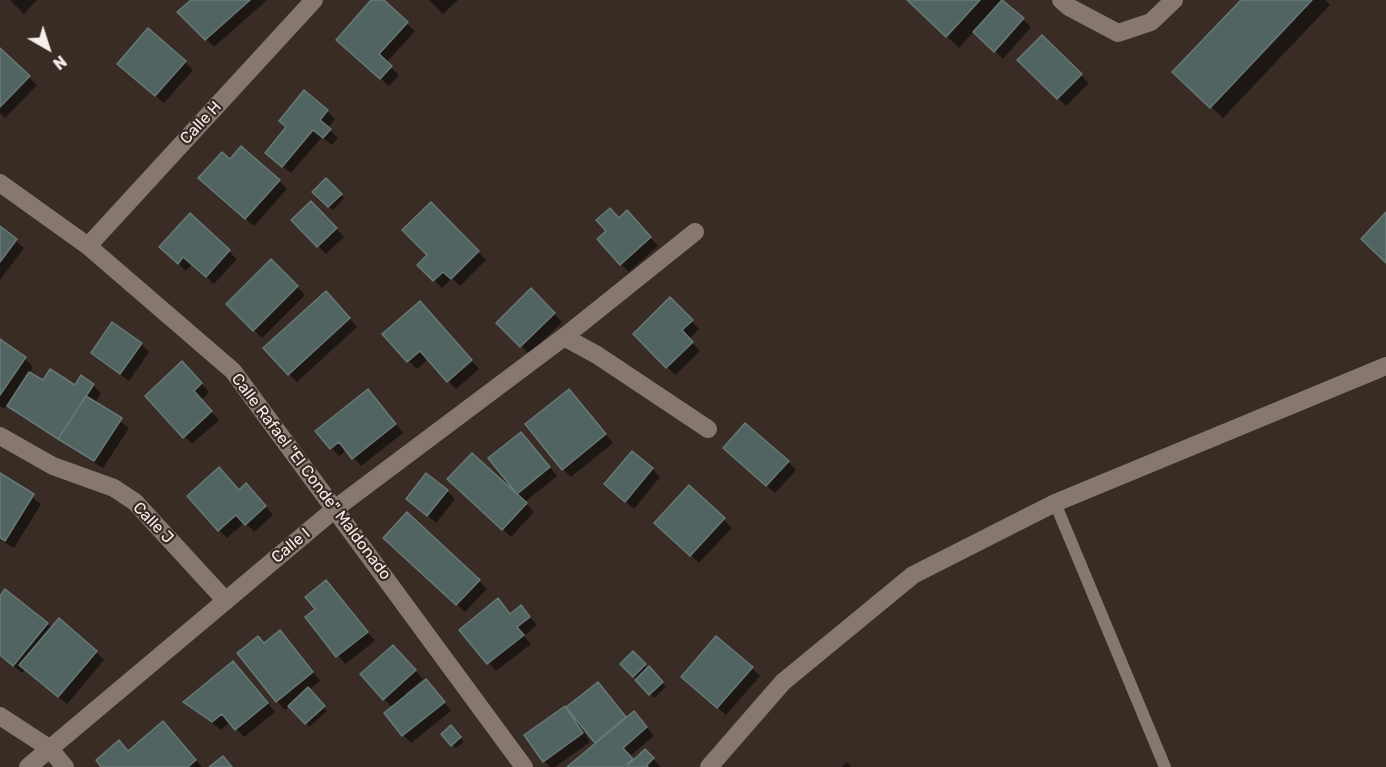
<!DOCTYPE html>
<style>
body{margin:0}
#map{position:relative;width:1386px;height:767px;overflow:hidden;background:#382c25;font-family:Rubik,sans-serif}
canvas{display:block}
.north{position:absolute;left:18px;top:18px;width:60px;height:60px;-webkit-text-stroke:4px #382c25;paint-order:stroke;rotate:141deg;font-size:16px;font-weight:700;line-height:24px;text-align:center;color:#f6eee9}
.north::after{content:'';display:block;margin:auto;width:21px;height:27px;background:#f6eee9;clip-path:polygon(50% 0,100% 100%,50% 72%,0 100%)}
</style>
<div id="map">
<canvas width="1386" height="767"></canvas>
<div class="north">N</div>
</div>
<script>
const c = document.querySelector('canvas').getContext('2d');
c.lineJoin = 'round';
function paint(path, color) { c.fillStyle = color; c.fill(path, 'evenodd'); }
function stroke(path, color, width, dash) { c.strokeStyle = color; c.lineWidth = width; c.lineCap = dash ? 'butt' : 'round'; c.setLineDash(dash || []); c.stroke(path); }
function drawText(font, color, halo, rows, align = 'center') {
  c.font = font + ' Rubik,sans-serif'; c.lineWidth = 4.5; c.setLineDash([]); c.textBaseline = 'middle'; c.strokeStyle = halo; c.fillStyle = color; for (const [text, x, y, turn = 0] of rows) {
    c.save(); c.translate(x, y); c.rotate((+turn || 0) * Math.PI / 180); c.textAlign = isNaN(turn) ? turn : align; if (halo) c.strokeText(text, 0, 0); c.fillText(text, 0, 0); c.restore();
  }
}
const shadow = new Path2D(`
 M10 0H37L24 14Z
 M193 0H267L214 47 180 12Z
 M373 0H381L415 31 386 63 399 75 389 86 346 48Z
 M429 0H458L443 14Z
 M908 0H1002L1031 27 1003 59 974 31 959 48Z
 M1243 0H1325L1330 5 1223 118 1186 84Z
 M1042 37 1089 83 1066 106 1019 60Z
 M0 50 37 85 5 118 0 113Z
 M185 62 193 70 164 103 127 72Z
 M327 111 335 119 328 128 338 138 332 145 322 137 291 173 275 161Z
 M230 161 279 181 287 189 254 226 208 186Z
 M326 180 344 198 333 210 314 192Z
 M431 204 486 260 460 286 452 278 442 288 419 265 429 255Z
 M319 211 344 237 326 254 293 220Z
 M190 215 237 259 214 284 192 264 186 271 169 255Z
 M620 220H635L658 246 629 272 621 264Z
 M0 228 24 248 0 280Z
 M271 261 305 295 262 338 228 304Z
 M531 290 562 322 529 354 498 323Z
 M670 299 699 329 689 339 700 351 675 375 635 334Z
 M334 301 357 327 297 382 265 348Z
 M428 311 479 369 456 389 428 359 417 369 409 361Z
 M0 341 25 359 33 367 29 373 43 382 75 387 93 385 101 393 95 403 129 428 103 468 17 414 7 404 4 409 0 406Z
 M141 344 149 352 129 381 93 353Z
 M190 371 209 392 201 400 219 420 192 444 184 436Z
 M376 399 403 433 361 466 347 450 339 456 317 431Z
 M577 399 613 443 571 477 563 469Z
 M529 442 557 476 526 501 518 493Z
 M733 456 788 462 796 470 775 493Z
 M652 469 660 477 634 509 614 492Z
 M0 475 41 504 14 548 0 540Z
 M457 487 526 504 534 512 511 537Z
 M690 487 732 528 699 563 656 523Z
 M240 491 254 493 273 515 254 532 245 522 227 538 219 530Z
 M447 491 455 499 436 523 408 499Z
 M393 546 479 581 487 589 465 612Z
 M326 582 375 641 345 664 307 617 317 609Z
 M0 598 96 652 104 660 67 704 26 669 22 673 0 655Z
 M498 601 511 615 521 607 537 625 524 636 531 644 496 671 461 630Z
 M288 640 320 681 309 690 327 711 309 727 290 706 285 710 277 701 239 653Z
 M633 654 666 687 654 698 622 664Z
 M401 655 423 679 405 694 407 696 434 689 451 711 411 743 403 735 393 708 384 699Z
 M752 668 760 676 726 715 691 685Z
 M241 671 275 712 244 737 230 722 221 730 185 702Z
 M597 684 627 719 642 721 654 736 630 756 634 761 645 751 661 767H570L598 744 582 725 580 726 590 742 555 767H550L544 761 567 709Z
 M451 727 464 742 456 748 443 734Z
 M175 735 202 767H103L129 752Z
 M847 762 851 767H841Z`);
const building = new Path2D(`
 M191 0H250L205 40 177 12Z
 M371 0H384L408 22 379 54 392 66 380 79 336 40Z
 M907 0H980L946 37Z
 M1002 0 1024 18 994 52 973 32Z
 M1241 0H1312L1210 108 1172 72Z
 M148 28 186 61 155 96 117 64Z
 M1042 35 1082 74 1057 99 1017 60Z
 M0 48 30 76 0 107Z
 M304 90 328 110 320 120 331 129 323 138 313 130 282 167 265 153 286 127 279 121Z
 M241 146 280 180 245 219 198 178 222 152 230 159Z
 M326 178 342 194 328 207 312 192Z
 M311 201 337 228 317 247 291 220Z
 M431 202 479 251 451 279 443 272 433 281 417 265 427 255 402 230Z
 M610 208 619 218 627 210 651 237 620 265 597 239 606 231 596 220Z
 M1386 212V263L1361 239Z
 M190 213 230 250 206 277 183 257 178 264 159 247Z
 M0 226 17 239 0 262Z
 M271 259 298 286 253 331 226 304Z
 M531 288 555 313 520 347 496 323Z
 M326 291 350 318 288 375 263 348Z
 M670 297 693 320 682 330 693 342 666 368 633 334Z
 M420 301 472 360 447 382 420 351 407 362 382 334Z
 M112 322 142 343 120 374 91 353Z
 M0 339 26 357 0 395Z
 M182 361 202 383 194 391 212 411 183 438 145 396Z
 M50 369 75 385 81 375 94 384 58 439 7 406 29 372 43 380Z
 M368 389 396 424 352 459 339 442 330 449 315 431Z
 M569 389 606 434 562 470 525 424Z
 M86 396 122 418 94 461 58 439Z
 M745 423 789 461 766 486 723 448Z
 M521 432 550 467 517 494 488 458Z
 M632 451 653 468 625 502 604 484Z
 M472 453 527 503 502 530 447 479Z
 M219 467 239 490 246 483 266 506 245 525 236 515 218 531 187 496Z
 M0 473 34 494 5 541 0 538Z
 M426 473 448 490 427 516 406 499Z
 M689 485 725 518 690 556 654 523Z
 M407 512 480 580 456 605 383 538Z
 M326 580 368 632 336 657 305 617 315 609 305 597Z
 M5 589 48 623 13 666 0 655V596Z
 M498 598 510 614 521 605 530 617 517 627 524 635 487 664 459 630Z
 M59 618 97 651 58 697 19 665Z
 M280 630 313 672 276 702 237 653 258 636 264 643Z
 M716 636 753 667 717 708 681 677Z
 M393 645 416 670 383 700 360 674Z
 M633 651 646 664 633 677 620 664Z
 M233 661 268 703 235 730 222 714 212 722 183 702Z
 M649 666 663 682 649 695 635 680Z
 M426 679 445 702 402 736 384 713Z
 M598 682 626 717 595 743 566 707Z
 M308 687 325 706 305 724 288 706Z
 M565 706 583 733 543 762 524 735Z
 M634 711 647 727 623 748 633 759 623 767H567Z
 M163 721 196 760 188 767H101L96 760 119 740 128 751Z
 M451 725 461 737 451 746 441 734Z
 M645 749 654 758 647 765 648 767H626Z
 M223 756 232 767H209Z`);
const service = new Path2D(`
 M1055 503 1165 767`);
const minor = new Path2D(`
 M1061 0 1069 7 1118 33 1151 22 1174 0
 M0 183 88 246 233 371 524 767
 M88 246 314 0
 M564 337 597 355 708 429
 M0 436 53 466 114 488 135 502 226 601
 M0 716 49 748 65 767
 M28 767 336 508 564 337 695 232`);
const tertiary = new Path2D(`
 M709 767 783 682 913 575 1055 503 1386 366`);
const streetNames = [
 ["Calle H",201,123,-47],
 ["Calle Rafael \"El Conde\" Maldonado",311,477,53],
 ["Calle J",153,523,46],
 ["Calle I",291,546,-40]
];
paint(shadow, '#0007');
paint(building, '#526462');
stroke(building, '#677977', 1.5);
stroke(service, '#86776f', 12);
stroke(minor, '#86776f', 18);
stroke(tertiary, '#86776f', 18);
drawText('16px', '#f6eee9', '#382c25', streetNames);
</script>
